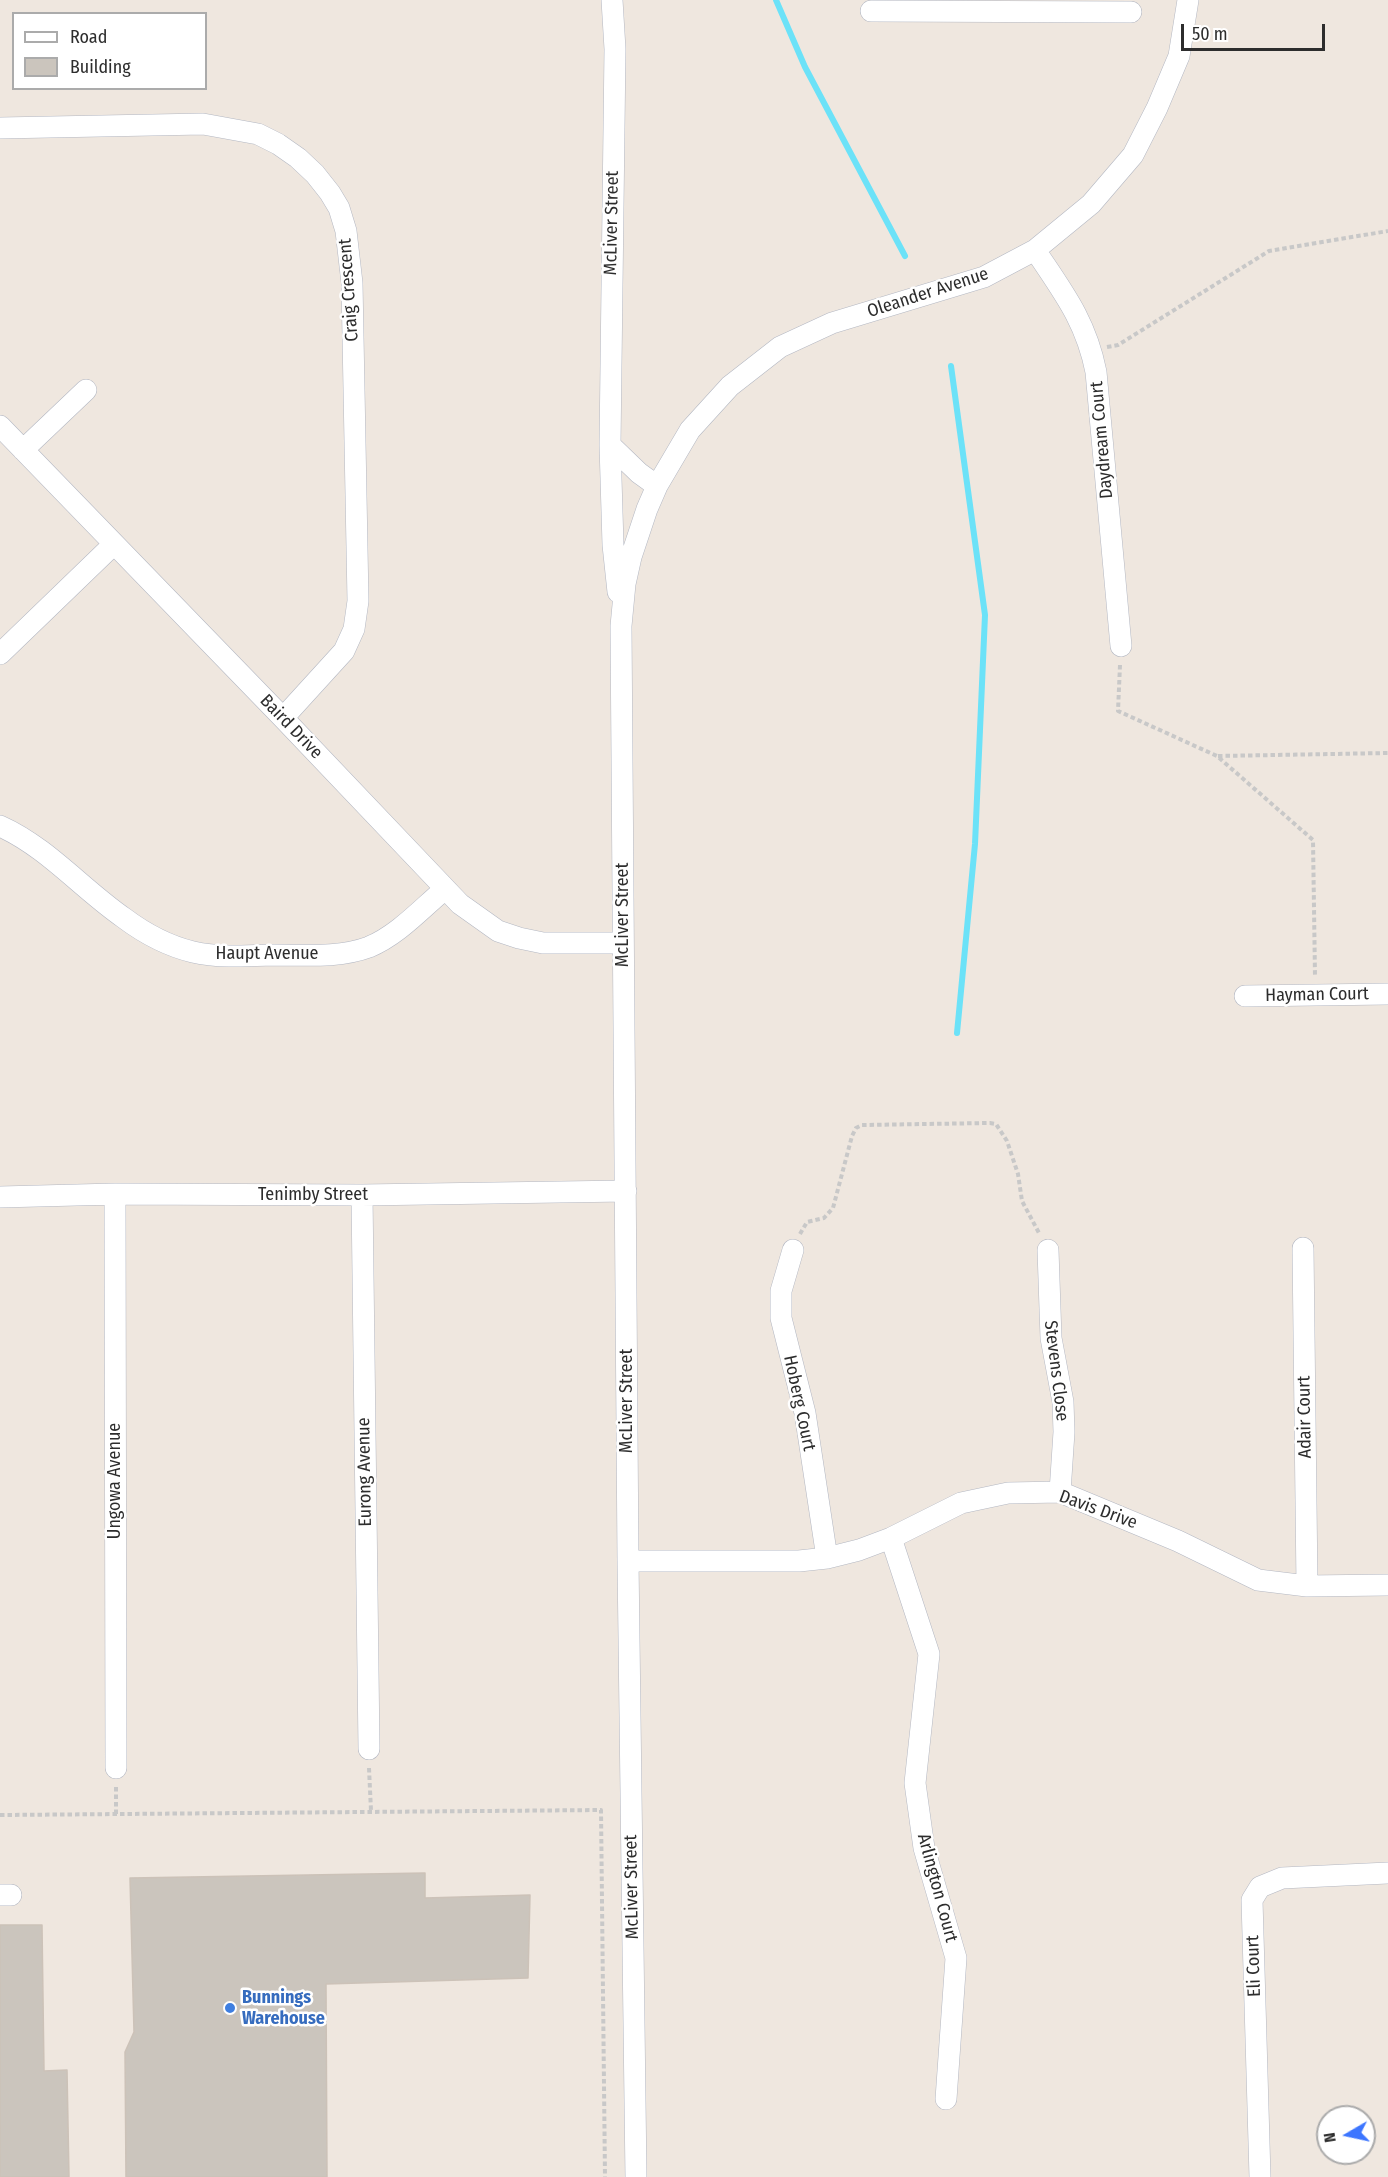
<!DOCTYPE html>
<style>
body{margin:0}
#map{position:relative;width:1388px;height:2177px;overflow:hidden;background:#efe7df;font-family:"Fira Sans Condensed",sans-serif}
canvas{display:block}
.legend{position:absolute;left:12px;top:12px;width:195px;height:78px;box-sizing:border-box;background:#fff;border:2px solid #ababab;margin:0;padding:8px 10px;list-style:none;font-size:18px;color:#2d2d2d}
.legend li{display:flex;align-items:center;gap:12px;height:30px}
.legend b{width:30px;border:2px solid #ababab}
.north{position:absolute;left:1316px;top:2105px;width:60px;height:60px;box-sizing:border-box;background:#fff;border:2px solid #ababab;border-radius:50%;rotate:261deg;font-size:16px;font-weight:700;line-height:24px;text-align:center;color:#2d2d2d}
.north::after{content:'';display:block;margin:auto;width:21px;height:27px;background:#3d76ff;clip-path:polygon(50% 0,100% 100%,50% 72%,0 100%)}
.scale{position:absolute;left:1181px;top:24px;width:144px;height:27px;box-sizing:border-box;border:3px solid #2d2d2d;border-top:0;padding-left:8px;font-size:18px;line-height:21px;white-space:nowrap;color:#2d2d2d;-webkit-text-stroke:4px #fff;paint-order:stroke}
</style>
<div id="map">
<canvas width="1388" height="2177"></canvas>
<ul class="legend">
<li><b style="height:8px;background:#fff"></b>Road</li>
<li><b style="height:16px;background:#cbc5bd"></b>Building</li>
</ul>
<div class="north">N</div>
<div class="scale">50 m</div>
</div>
<script>
const c = document.querySelector('canvas').getContext('2d');
c.lineJoin = 'round';
function stroke(path, color, width, dash) { c.strokeStyle = color; c.lineWidth = width; c.lineCap = dash ? 'butt' : 'round'; c.setLineDash(dash || []); c.stroke(path); }
function paint(path, color) { c.fillStyle = color; c.fill(path, 'evenodd'); }
function drawText(font, color, halo, rows, align = 'center') {
  c.font = font + ' "Fira Sans Condensed",sans-serif'; c.lineWidth = 5; c.setLineDash([]); c.textBaseline = 'middle'; c.strokeStyle = halo; c.fillStyle = color; for (const [text, x, y, turn = 0] of rows) {
    c.save(); c.translate(x, y); c.rotate((+turn || 0) * Math.PI / 180); c.textAlign = isNaN(turn) ? turn : align; if (halo) c.strokeText(text, 0, 0); c.fillText(text, 0, 0); c.restore();
  }
}
const stream = new Path2D(`
 M776 0 805 67 905 256
 M951 366 985 615 975 844 957 1033`);
const building = new Path2D(`
 M425 1873V1898L530 1895 528 1978 326 1984 327 2177H126L125 2052 134 2032 130 1878Z
 M0 1925H42L44 2071 67 2070 69 2177H0Z`);
const path = new Path2D(`
 M1107 347 1118 345 1269 251 1388 231
 M1120 665 1118 711 1217 756 1313 840 1315 976
 M1218 756 1388 753
 M800 1234 807 1222 824 1218 833 1208 852 1136 856 1128 862 1125 990 1123 996 1124 1007 1141 1018 1174 1022 1201 1039 1233
 M369 1768 371 1811
 M116 1814V1787
 M0 1815 601 1810 605 2177`);
const minor = new Path2D(`
 M612 0 615 49 610 445 639 473 657 486
 M871 11 1131 12
 M0 128 203 124 258 134 278 144 298 158 315 174 330 193 339 208 346 231 352 283 358 601 354 629 344 651 283 718
 M1035 250C1063 292 1086 321 1096 372L1121 646
 M0 426 283 718 460 904 498 931 519 938 543 943H623
 M610 445 613 545 618 592
 M23 450 86 390
 M0 654 114 544
 M0 826C47 847 82 889 124 918 144 933 168 946 193 952 219 958 247 956 274 955 305 955 340 958 369 947 398 935 421 909 445 889
 M1245 996 1388 994
 M115 1194 116 1768
 M362 1195 369 1749
 M0 1197 115 1194 362 1195 626 1191
 M1303 1248 1307 1586
 M793 1250 781 1291V1318L805 1413 827 1558
 M1048 1250 1051 1338 1063 1402 1064 1432 1060 1492
 M891 1538 929 1654 915 1783 924 1848 956 1958 946 2099
 M628 1561H799L827 1558 859 1550 891 1538 961 1503 1008 1493 1060 1492 1178 1541 1258 1580 1307 1586 1388 1585
 M0 1895H11
 M636 2177 628 1561 621 626 625 584 631 557 647 509 657 486 690 430 730 386 780 347 832 323 984 277 1035 250 1091 204 1133 155 1157 108 1179 56 1188 0
 M1260 2177 1252 1900 1260 1887 1282 1878 1388 1873`);
const markers = [
 [230,2008,6,"#3f7fe0"]
];
const streetNames = [
 ["McLiver Street",612,223,-89],
 ["Craig Crescent",349,290,-94],
 ["Oleander Avenue",928,293,-18],
 ["Daydream Court",1102,440,-95],
 ["Baird Drive",291,727,46],
 ["McLiver Street",623,915,-90],
 ["Haupt Avenue",267,954],
 ["Hayman Court",1317,995,-1],
 ["Tenimby Street",313,1195],
 ["Stevens Close",1056,1371,83],
 ["McLiver Street",627,1401,-90],
 ["Hoberg Court",799,1403,78],
 ["Adair Court",1305,1417,-91],
 ["Eurong Avenue",365,1472,-91],
 ["Ungowa Avenue",115,1481,-90],
 ["Davis Drive",1098,1510,20],
 ["McLiver Street",632,1887,-91],
 ["Arlington Court",937,1888,75],
 ["Eli Court",1254,1966,-92]
];
const shopNames = [
 ["Bunnings",242,1998],
 ["Warehouse",242,2019]
];
stroke(stream, '#6ce2f8', 6);
paint(building, '#cbc5bd');
stroke(building, '#ccc2b8', 1.5);
stroke(minor, '#b3b7c2', 22);
stroke(path, '#c8c8c8', 4, [4.5, 3]);
stroke(minor, '#fff', 21);
for (const [x, y, r, color] of markers) { const dot = new Path2D(); dot.arc(x, y, r, 0, 2 * Math.PI); c.fillStyle = color; c.fill(dot); stroke(dot, '#fff', 2); }
drawText('18px', '#2d2d2d', '#fff', streetNames);
drawText('bold 18px', '#366cbe', '#fff', shopNames, 'left');
</script>
